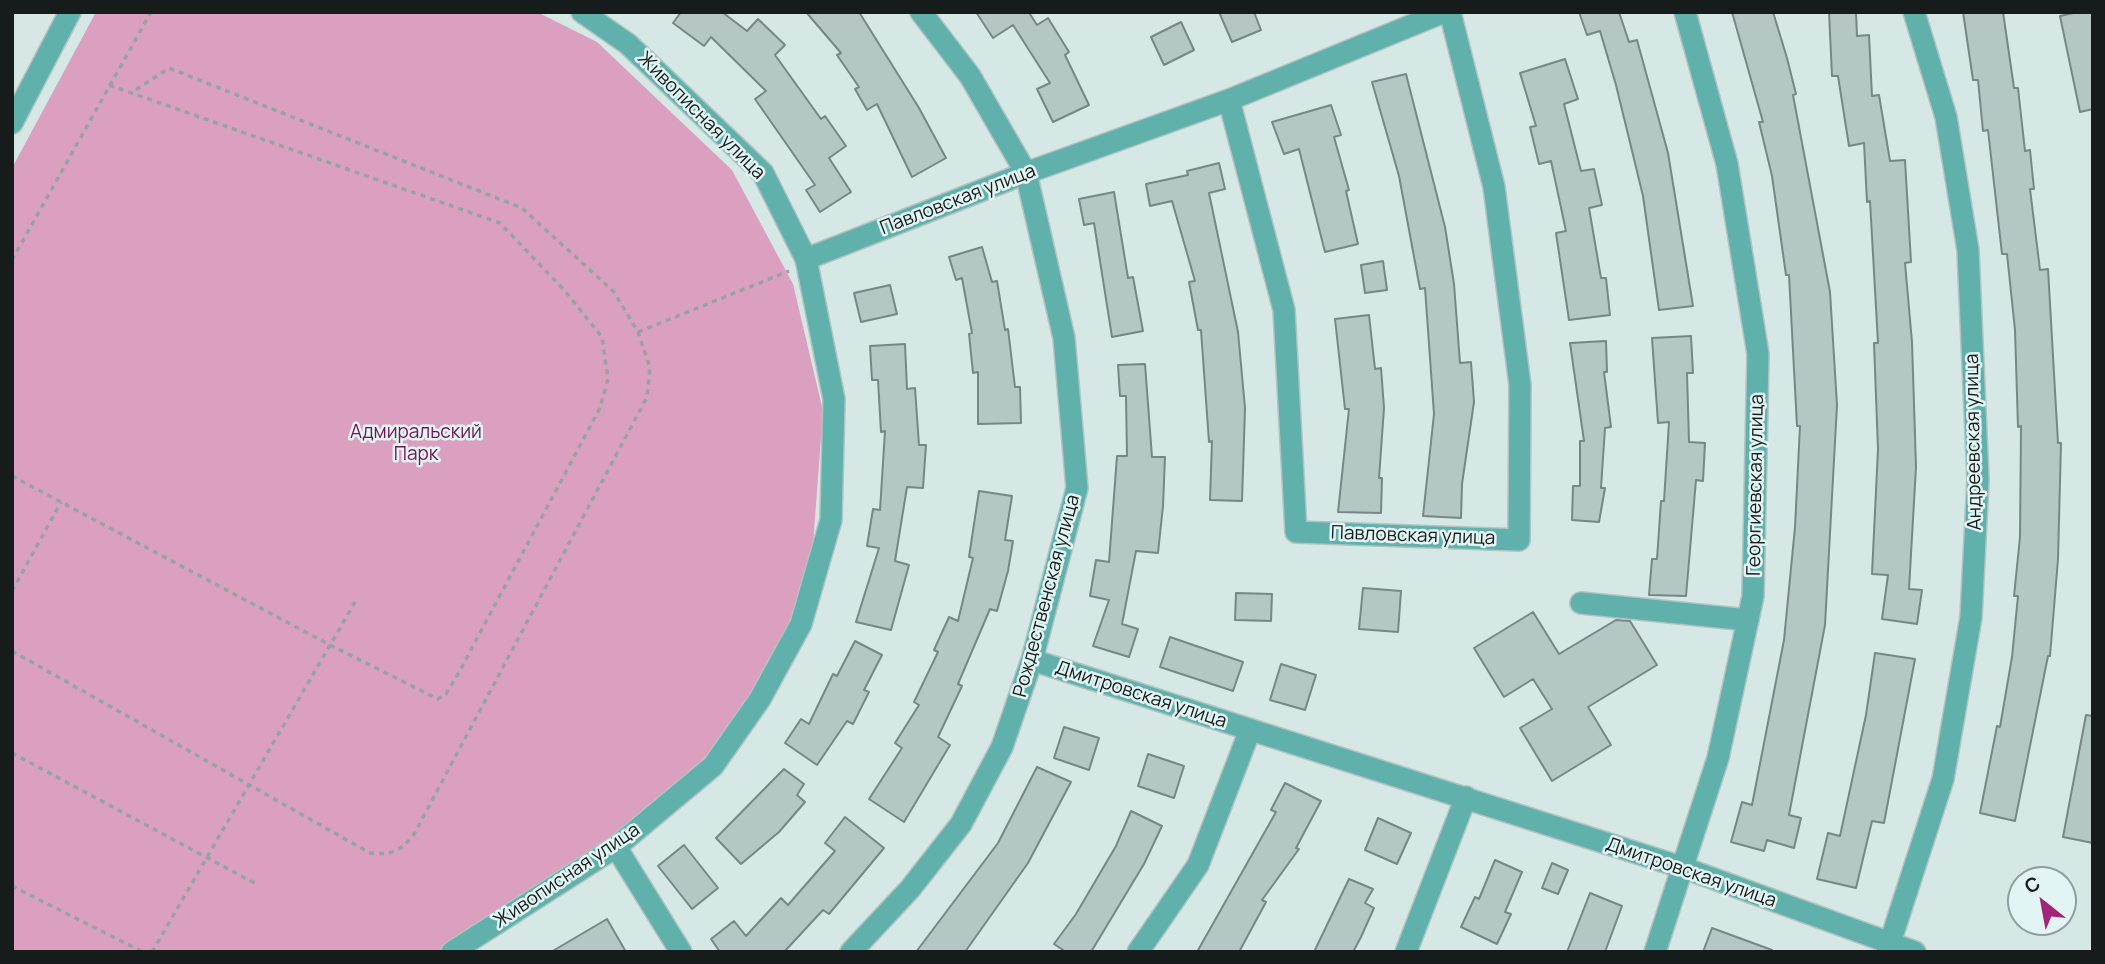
<!DOCTYPE html>
<meta charset="utf-8">
<style>
body{margin:0}
#map{position:relative;width:2105px;height:964px;overflow:hidden;background:#d5e8e6;font-family:Manrope,sans-serif}
canvas{display:block}
.frame{position:absolute;inset:0;border:14px solid #151c1b;pointer-events:none}
.north{position:absolute;left:2007px;top:866px;width:70px;height:70px;box-sizing:border-box;background:#e2f5f4;border:2px solid #909e9d;border-radius:50%;rotate:329deg;font-size:19px;font-weight:700;line-height:28px;text-align:center;color:#151c1b}
.north::after{content:'';display:block;margin:auto;width:24px;height:32px;background:#a32577;clip-path:polygon(50% 0,100% 100%,50% 72%,0 100%)}
</style>
<div id="map">
<canvas width="2105" height="964"></canvas>
<div class="frame"></div>
<div class="north">С</div>
</div>
<script>
const c = document.querySelector('canvas').getContext('2d');
c.lineJoin = 'round';
function paint(path, color) { c.fillStyle = color; c.fill(path, 'evenodd'); }
function stroke(path, color, width, dash) { c.strokeStyle = color; c.lineWidth = width; c.lineCap = dash ? 'butt' : 'round'; c.setLineDash(dash || []); c.stroke(path); }
function drawText(font, color, halo, rows, align = 'center') {
  c.font = font + ' Manrope,sans-serif'; c.lineWidth = 5; c.setLineDash([]); c.textBaseline = 'middle'; c.strokeStyle = halo; c.fillStyle = color; for (const [text, x, y, turn = 0] of rows) {
    c.save(); c.translate(x, y); c.rotate((+turn || 0) * Math.PI / 180); c.textAlign = isNaN(turn) ? turn : align; if (halo) c.strokeText(text, 0, 0); c.fillText(text, 0, 0); c.restore();
  }
}
const green = new Path2D(`
 M96 12H537L597 42 732 170 793 284 823 411 813 544 789 635 721 745 622 837 436 952H12V168Z`);
const building = new Path2D(`
 M681 12H722L747 31 758 19 785 45 775 55 821 119 825 116 846 146 829 158 851 192 820 212 806 190 815 185 755 99 766 91 711 37 704 46 673 23Z
 M806 12H859L919 108 946 158 912 177 877 104 867 110 855 89 859 87 837 55 841 53Z
 M976 12H1033L1030 14 1037 25 1048 18 1069 52 1065 55 1089 105 1053 122 1037 89 1050 83 1013 25 993 38Z
 M1219 12H1254L1261 30 1232 42Z
 M1579 12H1619L1629 42 1637 40 1668 153 1693 306 1659 310 1643 196 1616 85 1600 31 1587 35Z
 M1732 12H1773L1787 58 1796 94 1793 95 1830 292 1837 405 1825 625 1789 815 1801 818 1794 848 1767 840 1764 851 1731 842 1742 802 1752 805 1784 640 1795 527 1800 426H1797L1789 275H1786L1772 176 1759 122H1763Z
 M1829 12H1856L1857 36 1869 35 1872 96 1879 95 1890 161 1905 160 1911 262 1905 263 1912 342 1916 467 1909 589 1922 590 1917 624 1882 619 1888 575 1872 574 1878 449 1874 343H1878L1870 201 1867 202 1864 143 1849 146 1838 76H1832Z
 M1963 12H2003L2014 88H2018L2025 151 2030 150 2034 189H2030L2040 270 2048 269 2058 443H2061L2058 559 2050 656H2048L2015 821 1980 813 1997 726 2000 727 2012 657 2018 596H2014L2020 537 2021 426 2018 427 2015 330 2007 254H2002L1988 130 1983 131 1978 80H1973Z
 M2078 12H2093V109L2080 112 2060 16Z
 M1181 22 1194 50 1164 65 1151 37Z
 M1565 59 1578 99 1564 104 1581 171 1594 169 1602 205 1589 208 1601 278H1606L1610 315 1569 320 1556 233 1566 231 1551 161 1539 164 1530 127 1536 126 1520 73Z
 M1406 74 1445 227 1454 284 1460 363 1471 362 1474 402 1462 484 1461 518 1423 516 1434 414 1425 288 1420 289 1399 176 1372 82Z
 M1331 105 1341 135 1334 137 1349 190 1346 191 1358 244 1325 252 1299 149 1284 154 1272 122Z
 M1219 163 1225 189 1209 193 1238 332 1245 408 1242 501 1210 500 1212 441 1209 442 1201 330H1198L1189 282 1195 281 1172 201 1150 206 1146 184 1188 175 1187 171Z
 M1114 192 1128 278 1133 277 1143 331 1112 337 1094 223 1084 225 1079 199Z
 M982 247 992 282 997 281 1005 330 1008 329 1015 387H1020L1021 423 978 424V372L973 373 969 334 972 333 962 278 956 280 949 257Z
 M1383 261 1387 290 1365 293 1361 265Z
 M890 285 897 314 861 322 854 293Z
 M1369 315 1375 369 1381 368 1384 408 1379 478H1382L1381 513 1338 512 1349 409H1345L1335 319Z
 M1691 336 1693 373H1687L1689 442 1705 443 1703 481 1696 480 1686 596 1649 595 1652 559H1657L1661 501H1664L1669 422 1658 423 1652 338Z
 M1606 341 1607 372H1604L1611 427 1605 428 1601 488H1605L1599 522 1572 520 1573 486H1580V441H1584L1570 343Z
 M905 344 907 389 915 388 919 445H926L923 488 907 487 895 561 909 565 891 630 856 622 879 548 867 546 873 509 880 510 885 431 881 432 878 380H872L870 346Z
 M1145 364 1152 457H1165L1163 506 1158 553 1136 551 1122 624 1138 629 1129 657 1093 646 1109 600 1090 596 1096 560 1109 562 1117 456H1127L1126 396H1120L1118 365Z
 M979 491 1012 496 1005 540 1013 541 1008 571 997 611 990 609 958 684 962 686 938 737 950 745 904 822 869 799 902 748 895 743 919 705 914 702 938 652 934 650 949 617 958 621 973 558 969 557Z
 M1363 588 1401 591 1398 632 1359 629Z
 M1236 593 1272 594 1271 621 1235 620Z
 M1533 612 1559 654 1616 620 1630 621 1657 665 1588 707 1611 745 1552 781 1520 728 1552 709 1533 679 1504 697 1474 648Z
 M1170 637 1243 662 1233 691 1160 667Z
 M855 641 882 655 864 690 869 692 853 724 847 721 817 765 785 743 801 719 809 724 833 674 837 676Z
 M1875 653 1915 659 1884 823 1872 821 1856 888 1817 879 1828 833 1840 836 1866 715Z
 M1281 664 1316 675 1305 710 1270 700Z
 M2086 715 2093 716V843L2063 837Z
 M1064 727 1099 738 1089 770 1054 758Z
 M1148 754 1184 766 1174 798 1138 786Z
 M1037 767 1071 782 1028 863 965 952H916L998 843Z
 M784 769 804 784 797 795 805 802 779 832 741 864 716 838Z
 M1285 783 1321 801 1296 848 1299 849 1262 900 1266 902 1239 952H1197L1276 812 1271 810Z
 M1131 811 1162 826 1144 864 1091 952H1066L1054 944 1076 914 1116 846Z
 M845 817 884 848 829 914 823 910 784 952H720L711 939 734 921 746 936 781 898 788 905 835 851 825 843Z
 M1378 818 1411 833 1397 864 1365 850Z
 M684 845 718 888 692 909 658 866Z
 M1495 860 1522 872 1505 912 1511 914 1497 944 1461 927 1475 897 1479 899Z
 M1552 863 1568 870 1558 894 1542 888Z
 M1349 879 1373 889 1365 903 1374 908 1361 937 1353 952H1314Z
 M1590 893 1622 906 1605 952H1567Z
 M607 919 626 952H551Z
 M1712 928 1772 950 1771 952H1703Z`);
const path = new Path2D(`
 M12 260 151 12
 M638 332 789 271
 M12 476 330 645 438 699 446 694 458 674 600 408 608 379 602 337 565 291 500 223 109 85
 M12 591 61 502
 M12 651 370 853C391 855 399 852 413 836L647 397 650 368 638 332 614 292 522 208 169 68 131 93
 M12 753 258 885
 M12 886 143 952
 M152 952 355 602`);
const minor = new Path2D(`
 M1229 100 1284 310 1296 532 1519 540 1520 385 1494 187 1450 12
 M12 123 70 12
 M806 259 1026 173 1229 100 1444 12
 M1581 603 1748 620
 M1032 660 1684 868 1915 952
 M616 847 681 952
 M452 952 616 847 713 766 760 699 801 624 831 520 834 399 806 259 763 173 628 44 582 12
 M851 952 910 889 961 824 1002 747 1032 660 1077 488 1064 338 1026 173 970 76 921 12
 M1138 952 1198 865 1250 730
 M1406 952 1466 797
 M1655 952 1718 758 1753 596 1758 354 1727 164 1685 12
 M1887 952 1943 779 1971 617 1978 480 1968 250 1946 117 1914 12`);
const streetNames = [
 ["Живописная улица",701,116,45],
 ["Павловская улица",958,200,-21],
 ["Андреевская улица",1974,442,-91],
 ["Георгиевская улица",1756,485,-89],
 ["Павловская улица",1413,536,2],
 ["Рождественская улица",1047,596,-75],
 ["Дмитровская улица",1141,695,18],
 ["Дмитровская улица",1691,873,19],
 ["Живописная улица",567,876,-34]
];
const parkNames = [
 ["Адмиральский",416,433],
 ["Парк",416,455]
];
paint(green, '#db9fbf');
paint(building, '#b5c7c5');
stroke(building, '#768785', 2);
stroke(minor, '#b2c3c1', 24);
stroke(path, '#95a4a2', 3.5, [5, 5]);
stroke(minor, '#60b1ac', 21);
drawText('19px', '#151c1b', '#e2f5f4', streetNames);
drawText('19px', '#761355', '#e2f5f4', parkNames);
</script>
